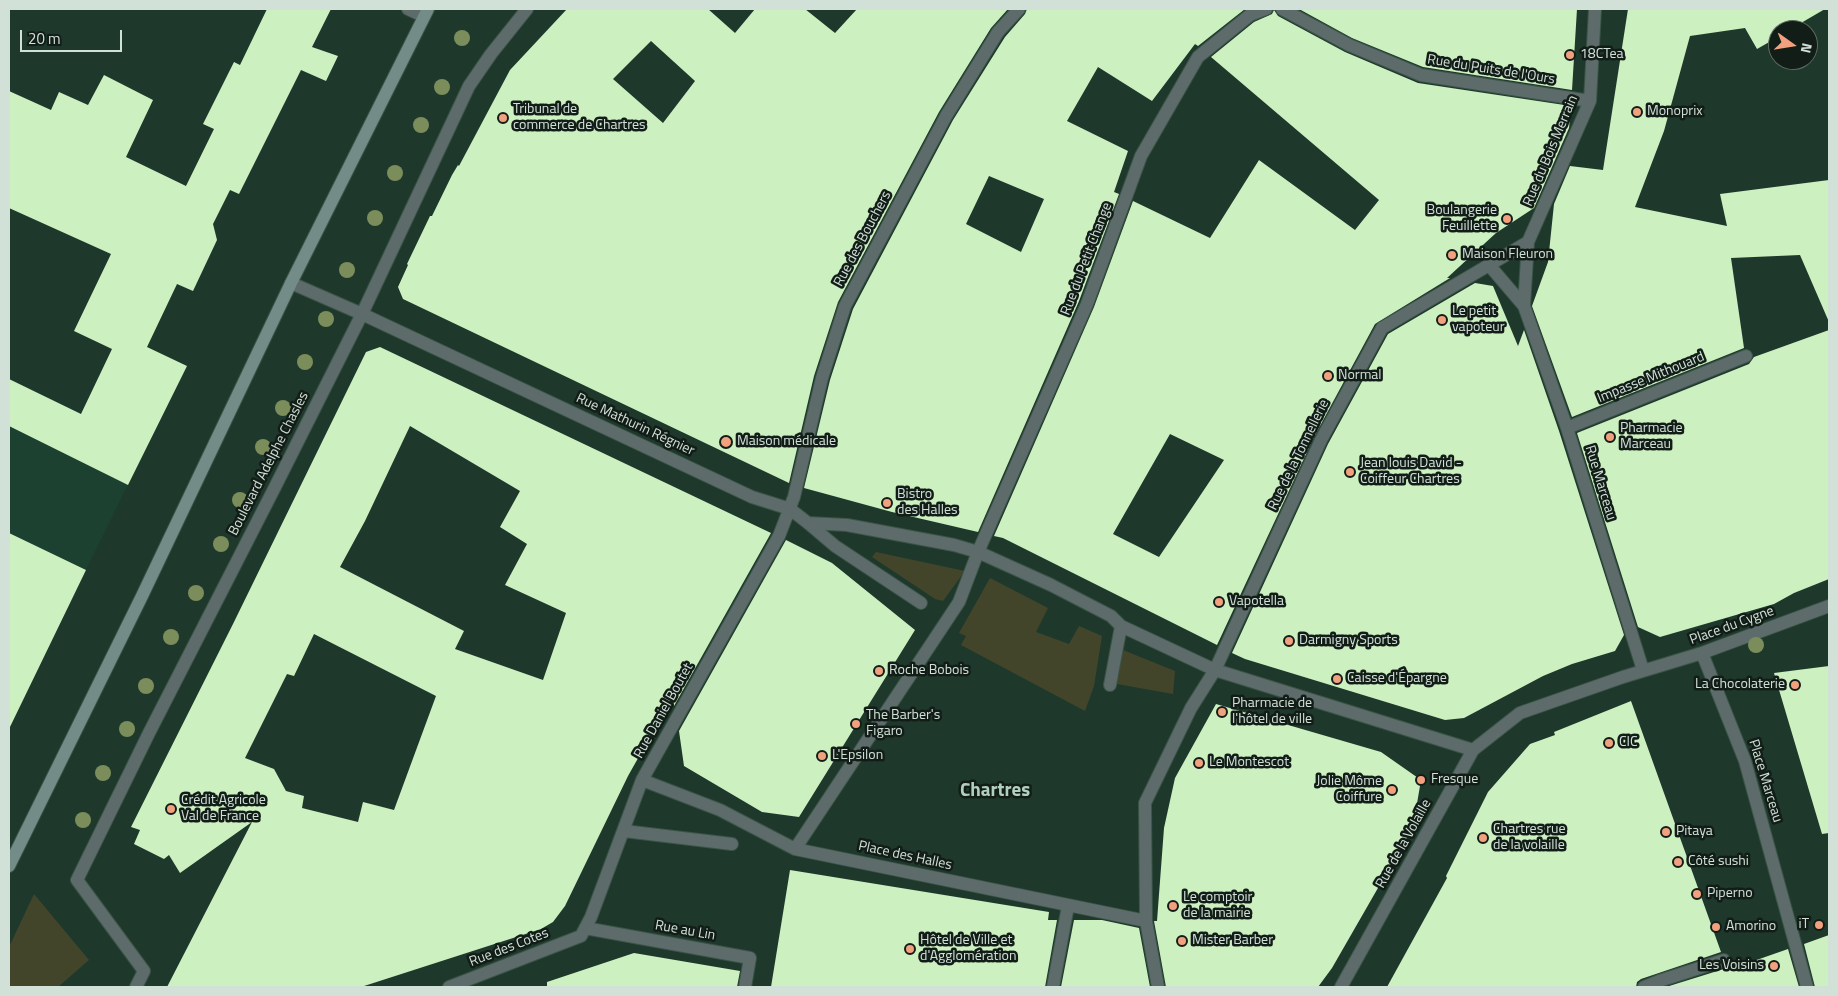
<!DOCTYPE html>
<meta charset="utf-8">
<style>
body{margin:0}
#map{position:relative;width:1838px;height:996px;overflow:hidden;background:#1e392c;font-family:"Titillium Web",sans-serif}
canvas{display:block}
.frame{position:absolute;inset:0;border:10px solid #d1e1d8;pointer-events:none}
.north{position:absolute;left:1768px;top:20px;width:50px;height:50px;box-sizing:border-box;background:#121d17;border:1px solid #5e6b64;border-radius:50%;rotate:103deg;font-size:14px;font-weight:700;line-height:20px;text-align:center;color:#d1e1d8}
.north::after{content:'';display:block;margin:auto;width:18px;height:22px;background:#f2a17e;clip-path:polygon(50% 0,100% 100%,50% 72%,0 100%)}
.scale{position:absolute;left:20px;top:30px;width:102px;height:22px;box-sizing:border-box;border:2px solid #d1e1d8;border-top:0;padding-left:6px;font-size:15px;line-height:18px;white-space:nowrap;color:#d1e1d8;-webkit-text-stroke:4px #121d17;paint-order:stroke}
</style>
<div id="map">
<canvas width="1838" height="996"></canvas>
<div class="frame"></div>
<div class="north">N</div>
<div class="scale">20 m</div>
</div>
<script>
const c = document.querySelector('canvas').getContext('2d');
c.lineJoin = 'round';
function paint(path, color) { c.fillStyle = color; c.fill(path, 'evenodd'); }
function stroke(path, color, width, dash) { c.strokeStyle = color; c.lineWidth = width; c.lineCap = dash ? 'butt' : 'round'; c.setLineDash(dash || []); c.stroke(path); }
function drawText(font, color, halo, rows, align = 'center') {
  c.font = font + ' "Titillium Web",sans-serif'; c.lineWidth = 5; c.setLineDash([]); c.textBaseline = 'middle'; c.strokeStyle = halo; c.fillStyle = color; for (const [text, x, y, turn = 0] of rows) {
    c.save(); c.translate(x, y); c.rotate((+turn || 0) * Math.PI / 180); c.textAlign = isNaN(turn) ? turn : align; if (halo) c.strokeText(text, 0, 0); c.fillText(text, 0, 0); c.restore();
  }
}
const built = new Path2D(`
 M9 379 147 446 66 610 9 582Z`);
const green = new Path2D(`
 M876 552 965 571 943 601 935 599 872 557Z
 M990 578 1048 608 1036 632 1069 644 1079 626 1102 636 1094 686 1085 711 961 645 966 636 959 633Z
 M1123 650 1175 671 1173 694 1117 684Z
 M34 894 89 960 58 987H9V947Z`);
const building = new Path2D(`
 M267 9H331L312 47 338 56 326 81 301 70 239 194 230 190 213 224 217 240 193 291 177 284 147 347 187 366 128 485 9 426V379L81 414 112 349 74 331 111 254 9 208V91L51 110 59 92 88 105 104 75 153 100 126 157 186 186 214 129 203 124 234 62 240 65Z
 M567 9H708L735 33 755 9H805L835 33 857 9H1008L991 28 939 112 838 302 814 376 789 483 403 299 398 287 408 265 407 264 430 216H432L452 175 458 165 459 166 510 70ZM651 41 695 81 663 123 613 79Z
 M1027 9H1245L1198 46 1195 44 1152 101 1098 67 1067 121 1128 151 1114 192 1119 194 1079 301 978 532 892 512 804 488 830 380 853 309 953 120 1005 37 1025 14ZM989 176 1044 199 1021 252 966 224Z
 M1299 9H1577L1572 90 1423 67 1352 38Z
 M1628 9H1825L1789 30H1778V37L1757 49 1745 28 1690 36 1664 131 1635 207 1727 226 1720 194 1829 180V322L1800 255 1731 258 1744 348 1572 417 1532 306 1548 262 1554 204 1570 166 1603 170Z
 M1274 10 1278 16 1345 52 1418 83 1571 106 1569 128 1534 208 1496 233 1447 278H1450L1375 324 1314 437 1217 645 1003 538 994 536 1094 307 1133 201 1210 238 1259 160 1355 230 1379 200 1211 57 1254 22 1272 14ZM1170 434 1224 460 1159 557 1113 534Z
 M1475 283 1493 286 1518 346 1524 330 1559 431 1624 635 1615 651 1572 664 1543 676 1464 718 1445 720 1245 659 1232 653 1328 444 1388 334Z
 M1829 330V579L1794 593 1774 604 1660 637 1638 627 1577 433 1749 364 1754 357Z
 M380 347 771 533 674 706 673 696 628 776 565 906 553 922 541 929 361 987H167L252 822 180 873 169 855 164 859 134 844 140 830 131 827 233 624 366 352ZM410 426 520 491 500 527 527 544 505 585 566 613 543 680 455 649 464 631 340 567 365 521ZM314 634 436 696 394 810 363 802 358 822 302 808 304 796 286 791 274 769 245 758 287 674 294 676Z
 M9 533 86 570 9 729Z
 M786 540 832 563 915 630 799 817 762 812 684 766 679 731Z
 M1829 666V833L1822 834 1774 673Z
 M1631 701 1721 952 1641 979 1637 982 1636 987H1387L1447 878 1446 876 1488 792 1530 744 1555 735 1554 732Z
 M1216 704 1381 752 1421 780 1413 827 1332 968 1318 987H1166L1154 921H1157L1164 828 1175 778Z
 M790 870 1049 912 1048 920H1057L1045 987H771Z
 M1074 920H1102L1139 928 1150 987H1061Z
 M1829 935V987H1815L1804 944Z
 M1788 949 1799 987H1666L1727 968 1728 970Z
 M634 953 740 971 737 987H547V982Z`);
const lane = new Path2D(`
 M808 523 835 546 921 603
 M624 831 732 844`);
const street = new Path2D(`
 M408 9 423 16
 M1282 9 1349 45 1421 75 1590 101
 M1595 9 1590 101 1528 242 1524 306 1567 428 1643 670
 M1489 265 1524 306
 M291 283 362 314 752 497 790 509 808 523 847 525 954 545 978 552 1051 585 1111 616 1121 626 1215 670 1473 750
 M1567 428 1746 356
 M1702 653 1745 761 1807 987
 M1110 685 1121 626
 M642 780 720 810 795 849 1146 921
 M795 849 959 602 978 552 1087 304 1141 156 1198 57 1250 15 1266 9
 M585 928 750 958 745 987
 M136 987 144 971 77 880 149 733 275 487 362 314 469 86 491 54 527 9
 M449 987 581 936 591 917 642 780 779 536 794 497 822 378 845 306 946 116 998 32 1019 9
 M1053 987 1068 906
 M1158 987 1146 921 1145 803 1191 708 1215 670 1321 440 1382 328 1528 242
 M1341 987 1473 750 1520 713 1623 677 1702 653 1829 606
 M1644 987 1659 981 1724 960`);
const secondary = new Path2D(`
 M9 866 142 596 291 283 428 9`);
const trees = [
 [462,38],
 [442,87],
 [421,125],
 [395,173],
 [375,218],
 [347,270],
 [326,319],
 [305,362],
 [283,408],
 [263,447],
 [240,500],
 [221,544],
 [196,593],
 [171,637],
 [1756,645],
 [146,686],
 [127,729],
 [103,773],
 [83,820]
];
const markers = [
 [1570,55,5,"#f2a17e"],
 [1637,112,5,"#f2a17e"],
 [503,118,5,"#f2a17e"],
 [1507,219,5,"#f2a17e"],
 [1452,255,5,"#f2a17e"],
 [1442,320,5,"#f2a17e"],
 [1328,376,5,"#f2a17e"],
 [1610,437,5,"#f2a17e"],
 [726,442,6,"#f2a17e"],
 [1350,472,5,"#f2a17e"],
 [887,503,5,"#f2a17e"],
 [1219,602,5,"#f2a17e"],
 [1289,641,5,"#f2a17e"],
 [879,671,5,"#f2a17e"],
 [1337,679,5,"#f2a17e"],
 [1795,685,5,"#f2a17e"],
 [1222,712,5,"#f2a17e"],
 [856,724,5,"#f2a17e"],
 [1609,743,5,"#f2a17e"],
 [822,756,5,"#f2a17e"],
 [1199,763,5,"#f2a17e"],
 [1421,780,5,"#f2a17e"],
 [1392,790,5,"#f2a17e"],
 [171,809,5,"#f2a17e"],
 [1666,832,5,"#f2a17e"],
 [1483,838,5,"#f2a17e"],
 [1678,862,5,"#f2a17e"],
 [1697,894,5,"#f2a17e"],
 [1173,906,5,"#f2a17e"],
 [1819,925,5,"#f2a17e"],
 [1716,927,5,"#f2a17e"],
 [1182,941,5,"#f2a17e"],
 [910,949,5,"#f2a17e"],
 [1774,966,5,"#f2a17e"]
];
const poiNames = [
 ["18CTea",1580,55],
 ["Tribunal de",513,110],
 ["commerce de Chartres",513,126],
 ["Monoprix",1647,112],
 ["Boulangerie",1497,211,"right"],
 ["Feuillette",1497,227,"right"],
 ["Maison Fleuron",1462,255],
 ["Le petit",1452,312],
 ["vapoteur",1452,328],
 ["Normal",1338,376],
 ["Pharmacie",1620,429],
 ["Marceau",1620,445],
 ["Maison médicale",737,442],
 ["Jean louis David -",1360,464],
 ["Coiffeur Chartres",1360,480],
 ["Bistro",897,495],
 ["des Halles",897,511],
 ["Vapotella",1229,602],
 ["Darmigny Sports",1299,641],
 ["Roche Bobois",889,671],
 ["Caisse d'Épargne",1347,679],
 ["La Chocolaterie",1785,685,"right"],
 ["Pharmacie de",1232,704],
 ["l'hôtel de ville",1232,720],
 ["The Barber's",866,716],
 ["Figaro",866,732],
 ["CIC",1619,743],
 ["L'Epsilon",832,756],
 ["Le Montescot",1209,763],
 ["Fresque",1431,780],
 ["Jolie Môme",1382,782,"right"],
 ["Coiffure",1382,798,"right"],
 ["Crédit Agricole",181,801],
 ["Val de France",181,817],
 ["Chartres rue",1493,830],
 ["de la volaille",1493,846],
 ["Pitaya",1676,832],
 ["Côté sushi",1688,862],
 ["Piperno",1707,894],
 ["Le comptoir",1183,898],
 ["de la mairie",1183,914],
 ["iT",1809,925,"right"],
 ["Amorino",1726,927],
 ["Hôtel de Ville et",920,941],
 ["d'Agglomération",920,957],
 ["Mister Barber",1192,941],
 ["Les Voisins",1764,966,"right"]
];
const streetNames = [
 ["Rue du Puits de l'Ours",1491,70,9],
 ["Rue du Bois Merrain",1551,151,-67],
 ["Rue des Bouchers",863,239,-62],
 ["Rue du Petit Change",1087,259,-69],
 ["Impasse Mithouard",1651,378,-22],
 ["Rue Mathurin Régnier",635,425,25],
 ["Rue de la Tonnellerie",1299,455,-64],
 ["Boulevard Adelphe Chasles",269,464,-63],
 ["Rue Marceau",1600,483,73],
 ["Place du Cygne",1732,626,-20],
 ["Rue Daniel Boutet",664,711,-61],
 ["Place Marceau",1765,781,73],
 ["Rue de la Volaille",1404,844,-61],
 ["Place des Halles",905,856,12],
 ["Rue au Lin",685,931,10],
 ["Rue des Cotes",509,948,-21]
];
const districtNames = [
 ["Chartres",995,791]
];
paint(built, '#1d4130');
paint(green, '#42452a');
paint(building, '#cdf0c1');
stroke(lane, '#3b5448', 14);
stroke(street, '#3b5448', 14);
stroke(secondary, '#3b5448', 14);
stroke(lane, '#5d6c6a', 12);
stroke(street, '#5d6c6a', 12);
stroke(secondary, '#748c88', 12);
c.fillStyle = '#7c8d5c';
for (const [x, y] of trees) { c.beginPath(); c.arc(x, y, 8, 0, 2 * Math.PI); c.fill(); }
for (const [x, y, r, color] of markers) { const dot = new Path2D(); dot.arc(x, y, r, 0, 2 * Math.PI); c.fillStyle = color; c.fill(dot); stroke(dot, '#121d17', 2); }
drawText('14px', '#d1e1d8', '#121d17', poiNames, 'left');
drawText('14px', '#d1e1d8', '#121d17', streetNames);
drawText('bold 19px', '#b0cfbe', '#121d17', districtNames);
</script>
